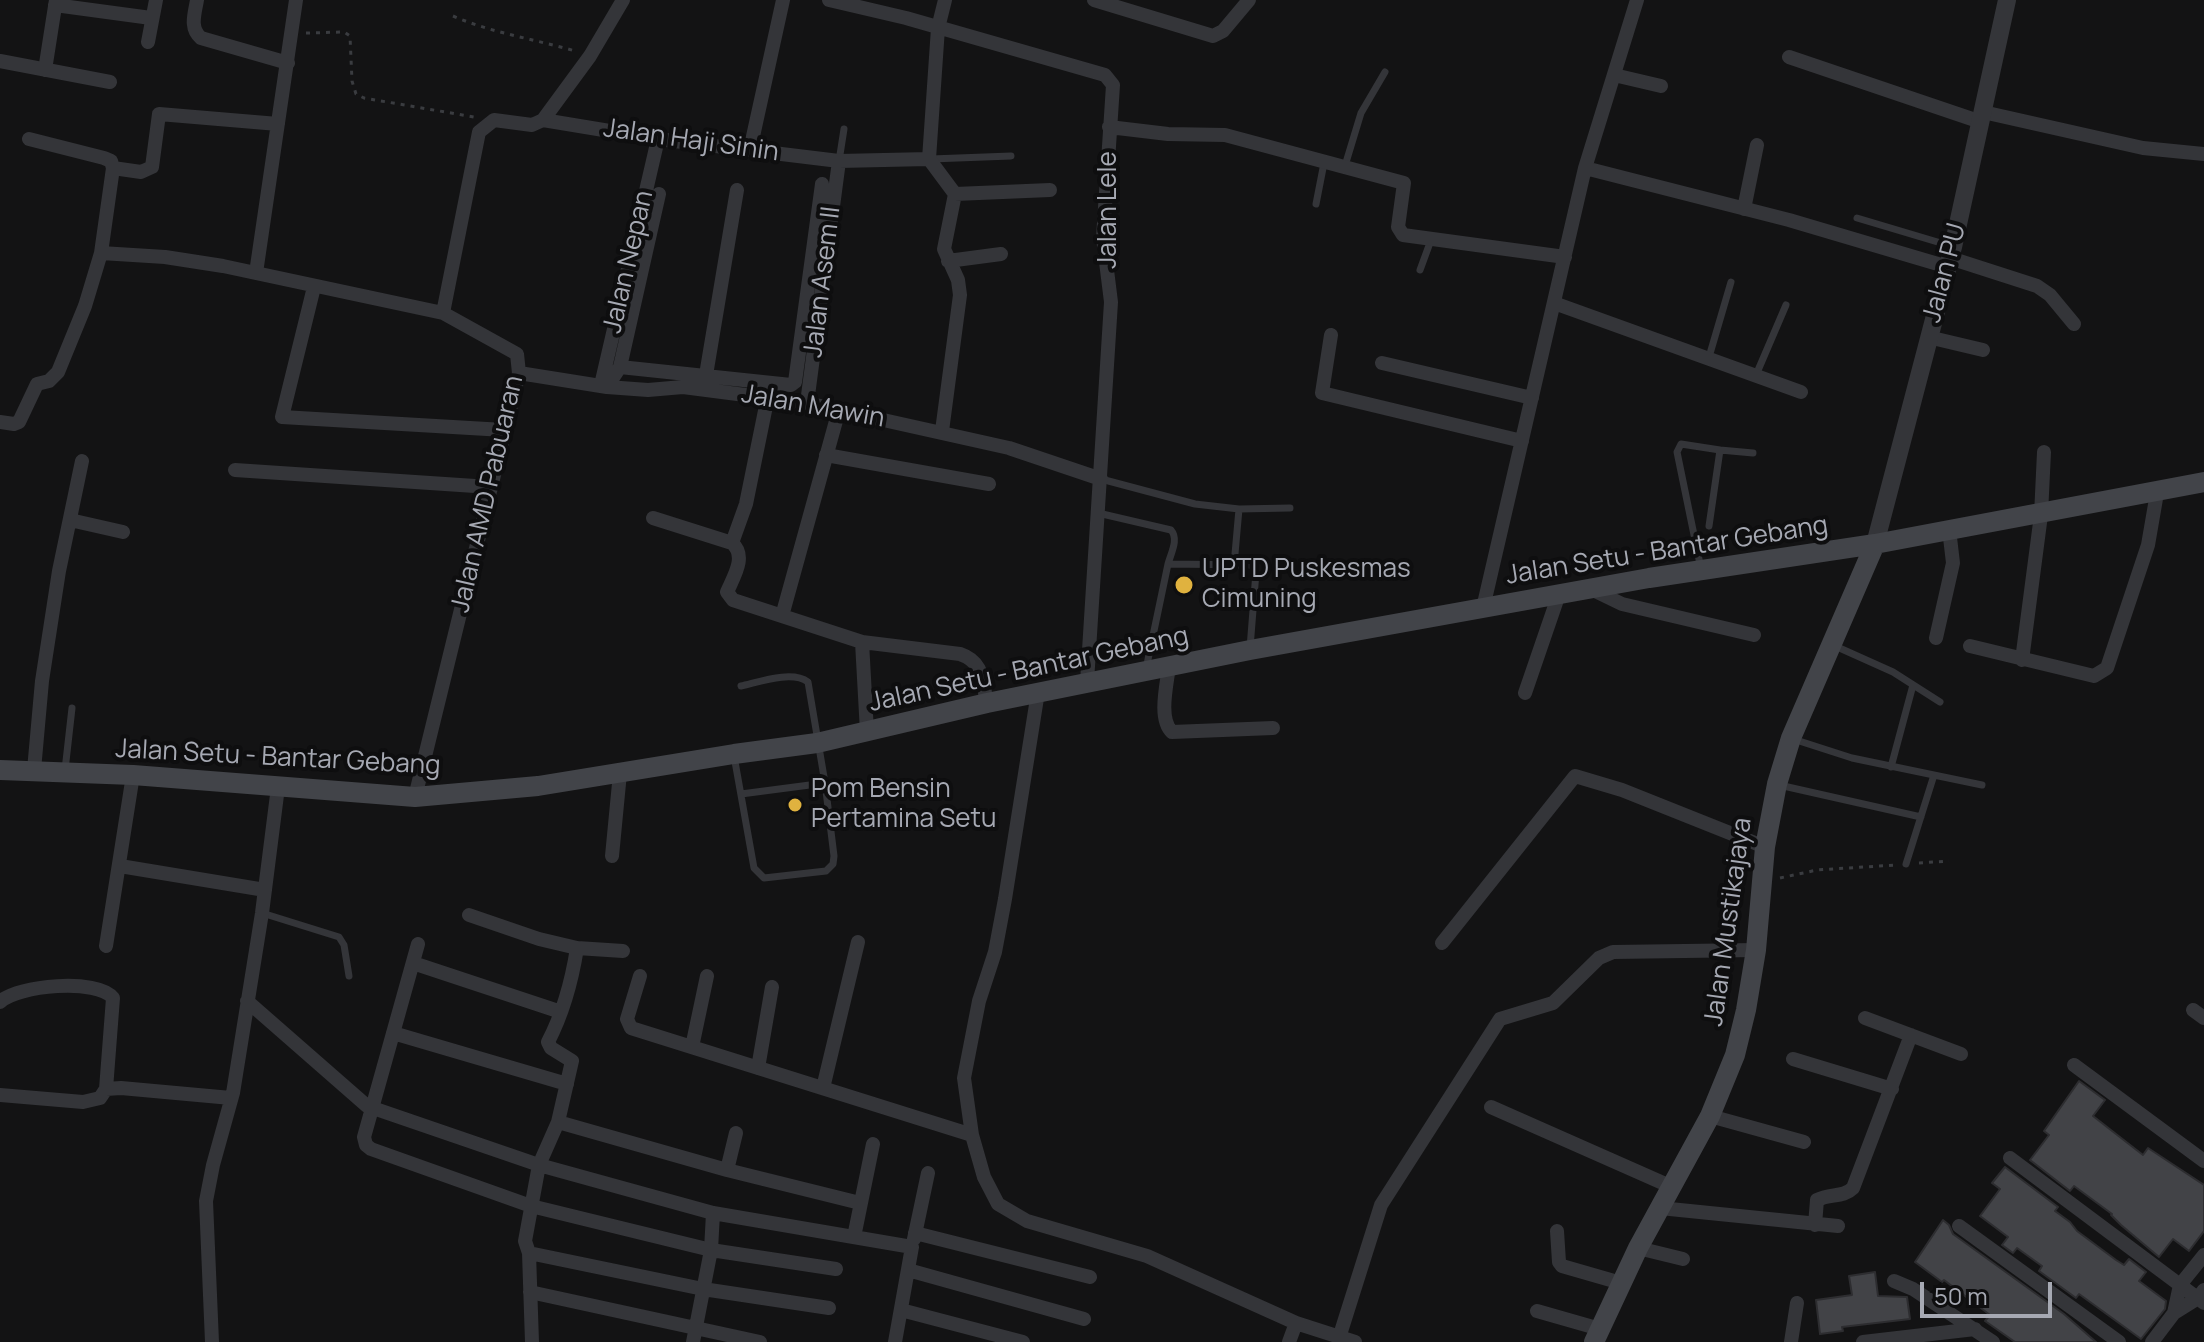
<!DOCTYPE html>
<style>
body{margin:0}
#map{position:relative;width:2204px;height:1342px;overflow:hidden;background:#131314;font-family:Manrope,sans-serif}
canvas{display:block}
.scale{position:absolute;left:1920px;top:1282px;width:132px;height:36px;box-sizing:border-box;border:4px solid #a6a9b3;border-top:0;padding-left:10px;font-size:24px;line-height:28px;white-space:nowrap;color:#a6a9b3;-webkit-text-stroke:6px #0e0e0f;paint-order:stroke}
</style>
<div id="map">
<canvas width="2204" height="1342"></canvas>
<div class="scale">50 m</div>
</div>
<script>
const c = document.querySelector('canvas').getContext('2d');
c.lineJoin = 'round';
function paint(path, color) { c.fillStyle = color; c.fill(path, 'evenodd'); }
function stroke(path, color, width, dash) { c.strokeStyle = color; c.lineWidth = width; c.lineCap = dash ? 'butt' : 'round'; c.setLineDash(dash || []); c.stroke(path); }
function drawText(font, color, halo, rows, align = 'center') {
  c.font = font + ' Manrope,sans-serif'; c.lineWidth = 8; c.setLineDash([]); c.textBaseline = 'middle'; c.strokeStyle = halo; c.fillStyle = color; for (const [text, x, y, turn = 0] of rows) {
    c.save(); c.translate(x, y); c.rotate((+turn || 0) * Math.PI / 180); c.textAlign = isNaN(turn) ? turn : align; if (halo) c.strokeText(text, 0, 0); c.fillText(text, 0, 0); c.restore();
  }
}
const building = new Path2D(`
 M2079 1081 2105 1100 2093 1116 2116 1134 2143 1155 2148 1148 2204 1185V1231L2189 1251 2173 1239 2159 1257 2121 1225 2111 1215 2112 1214 2074 1186 2070 1191 2030 1160 2049 1135 2044 1131Z
 M2005 1167 2058 1207 2055 1211 2070 1222 2077 1231 2116 1260 2124 1265 2129 1259 2146 1272 2139 1281 2166 1301 2165 1309 2141 1339 2079 1294 2076 1298 2039 1271 2042 1266 2017 1248 2013 1253 2002 1245 2008 1237 1980 1216 2000 1189 1992 1183Z
 M1943 1220 1949 1225 1953 1234 2064 1314 2096 1342H2015L1985 1321 1990 1315 1944 1280 1942 1282 1915 1262Z
 M1875 1272 1878 1296 1907 1297 1910 1319 1842 1327 1843 1331 1820 1334 1816 1300 1852 1295 1849 1276Z`);
const path = new Path2D(`
 M453 16C492 33 534 39 575 51
 M306 33 344 32 350 36 352 81 356 94 364 98 474 117
 M1919 863 1949 861
 M1780 878 1817 870 1896 865`);
const service = new Path2D(`
 M931 159 1011 156
 M839 161 844 129
 M1344 169 1361 113 1385 72
 M1316 204 1324 163
 M1857 218 1951 246
 M1420 270 1431 240
 M1709 357 1731 282
 M1756 375 1786 305
 M1720 450 1753 453
 M1101 479 1195 504 1239 509 1290 508
 M1098 513 1171 530C1179 539 1171 553 1168 564
 M1234 565 1239 509
 M1701 569 1677 452 1681 444 1720 450 1709 526
 M1835 646 1893 672 1940 702
 M1146 669 1168 564 1251 565 1256 572 1250 648
 M1793 739 1852 758 1982 785
 M734 756 754 868 764 878 826 871 833 864 834 856 825 783 808 682C792 670 759 682 741 686
 M1891 767 1913 685
 M65 770 72 708
 M1779 785 1921 817
 M741 794 825 783
 M1906 864 1934 775
 M262 913 339 937 344 945 349 976`);
const minor = new Path2D(`
 M197 0C195 13 189 28 201 38L288 63
 M829 0 906 18 1105 75 1113 85 1103 238 1111 302 1087 682
 M1094 0 1213 36 1223 31 1249 0
 M55 5 151 18
 M148 42 156 0
 M1789 57 1981 122
 M0 61 110 82
 M45 70 56 0
 M1614 75 1661 86
 M1983 112 2143 148 2204 154
 M543 120 658 139 839 161 929 159
 M1109 127 1168 134 1225 135 1404 183 1398 227 1403 235 1565 257
 M29 139 104 158 111 161 113 168
 M750 150 783 0
 M929 159 955 194 944 249 958 280 960 295 942 431
 M929 159 938 28 945 0
 M1585 168 1789 220 1948 267
 M955 194 1050 190
 M1744 209 1757 145
 M101 253 165 257 223 266 443 313 517 354 519 373 415 797
 M1950 258 2037 286 2050 295 2074 324
 M948 261 1001 254
 M256 273 296 0
 M314 287 282 417 504 430
 M1554 303 1801 392
 M443 313 479 132 494 120 532 125 543 120 590 56 623 0
 M1331 335 1322 393 1522 441
 M1928 337 1983 350
 M1382 363 1532 398
 M620 367 791 385 795 382 822 184
 M519 373 607 387 648 390 683 387 807 403 1009 448 1101 479
 M706 375 737 190
 M601 385 658 139
 M607 387 620 367 659 194
 M807 403 839 161
 M0 422 14 424 19 422 37 384 49 381 58 372 85 306 101 253 113 168 141 172 152 167 159 114 278 124
 M826 455 989 484
 M235 470 490 487
 M653 518 732 543C747 556 734 576 727 592L733 600 862 642 867 732
 M70 520 123 532
 M732 543 746 504 768 396
 M1591 589 1622 604 1754 635
 M1483 608 1585 168 1637 0
 M782 616 839 410
 M1936 638 1953 563 1949 529
 M862 642 960 654C984 662 982 681 987 703
 M1970 646 2094 676 2107 668 2148 545 2157 493
 M2022 660 2041 515 2044 452
 M1169 666C1167 684 1158 719 1172 732L1273 728
 M1038 692 1005 899 995 952 979 1001 964 1078 972 1135 984 1177 998 1204 1027 1221 1147 1256 1296 1323
 M1525 693 1559 594
 M34 770 42 681 59 571 82 461
 M612 856 620 773
 M120 866 265 890
 M469 915 539 939 577 948 623 951
 M1442 943 1575 776 1622 790 1765 847
 M418 944 364 1137 366 1145 371 1149 531 1206 711 1250 836 1269
 M106 946 133 775
 M413 963 561 1012
 M640 976 627 1019 631 1028 972 1135
 M247 1001 367 1106 539 1165 713 1213 912 1247 895 1342
 M0 1002C17 985 98 978 113 998L106 1089
 M2193 1010 2204 1018
 M1865 1018 1961 1054
 M393 1033 567 1084
 M692 1047 707 976
 M1793 1059 1892 1089
 M2074 1065 2204 1161
 M758 1068 772 987
 M823 1088 858 942
 M0 1095 83 1102 100 1098 106 1089 121 1088 231 1098
 M1491 1107 1672 1187
 M1710 1116 1804 1142
 M558 1122 572 1061 551 1048 548 1042C563 1013 572 980 577 948
 M2010 1158 2204 1303
 M727 1170 860 1203
 M1660 1208 1838 1226
 M1815 1225 1817 1200C1830 1193 1843 1198 1853 1188L1911 1035
 M1959 1226 2119 1342
 M1557 1231 1559 1262 1562 1266 1621 1283
 M915 1233 1090 1277
 M854 1237 873 1144
 M914 1239 928 1173
 M1638 1248 1683 1259
 M529 1253 703 1289 829 1308
 M908 1270 1084 1319
 M1894 1281 1913 1289 1993 1342
 M530 1292 760 1342
 M901 1310 1023 1342
 M1537 1311 1600 1329
 M2174 1313 2180 1285 2204 1255
 M1339 1338 1381 1205 1500 1019 1553 1003 1599 958 1613 952 1756 950
 M212 1342 206 1201 213 1165 233 1093 262 913 278 787
 M532 1342 529 1253 525 1241 539 1165 558 1122 727 1170 736 1133
 M693 1342 711 1250 713 1213
 M1289 1342 1296 1323 1355 1342
 M1791 1342 1797 1303
 M1863 1342 1975 1329
 M2152 1342 2174 1313 2198 1298 2204 1290`);
const tertiary = new Path2D(`
 M1875 544 1953 247 2007 0`);
const secondary = new Path2D(`
 M0 770 133 775 415 797 538 786 734 754 817 743 987 703 1250 650 1649 578 1875 544 2204 482
 M1594 1342 1638 1248 1710 1116 1735 1055 1746 1010 1756 950 1765 847 1777 784 1791 738 1875 544`);
const markers = [
 [1184,585,10,"#e0b23f"],
 [795,805,8,"#e0b23f"]
];
const streetNames = [
 ["Jalan Haji Sinin",691,141,8],
 ["Jalan Lele",1109,210,-90],
 ["Jalan Nepan",629,262,-77],
 ["Jalan PU",1945,273,-75],
 ["Jalan Asem II",823,282,-83],
 ["Jalan Mawin",813,407,10],
 ["Jalan AMD Pabuaran",488,494,-77],
 ["Jalan Setu - Bantar Gebang",1667,551,-9],
 ["Jalan Setu - Bantar Gebang",1029,670,-12],
 ["Jalan Setu - Bantar Gebang",278,758,3],
 ["Jalan Mustikajaya",1729,922,-82]
];
const poiNames = [
 ["UPTD Puskesmas",1202,570],
 ["Cimuning",1202,600],
 ["Pom Bensin",811,790],
 ["Pertamina Setu",811,820]
];
paint(building, '#424347');
stroke(building, '#2d2d30', 2);
stroke(path, '#3a3c40', 3, [4, 6]);
stroke(service, '#343539', 7);
stroke(minor, '#343539', 14);
stroke(tertiary, '#343539', 18);
stroke(secondary, '#424449', 20);
for (const [x, y, r, color] of markers) { const dot = new Path2D(); dot.arc(x, y, r, 0, 2 * Math.PI); c.fillStyle = color; c.fill(dot); stroke(dot, '#0e0e0f', 3); }
drawText('26px', '#a6a9b3', '#0e0e0f', streetNames);
drawText('26px', '#a6a9b3', '#0e0e0f', poiNames, 'left');
</script>
